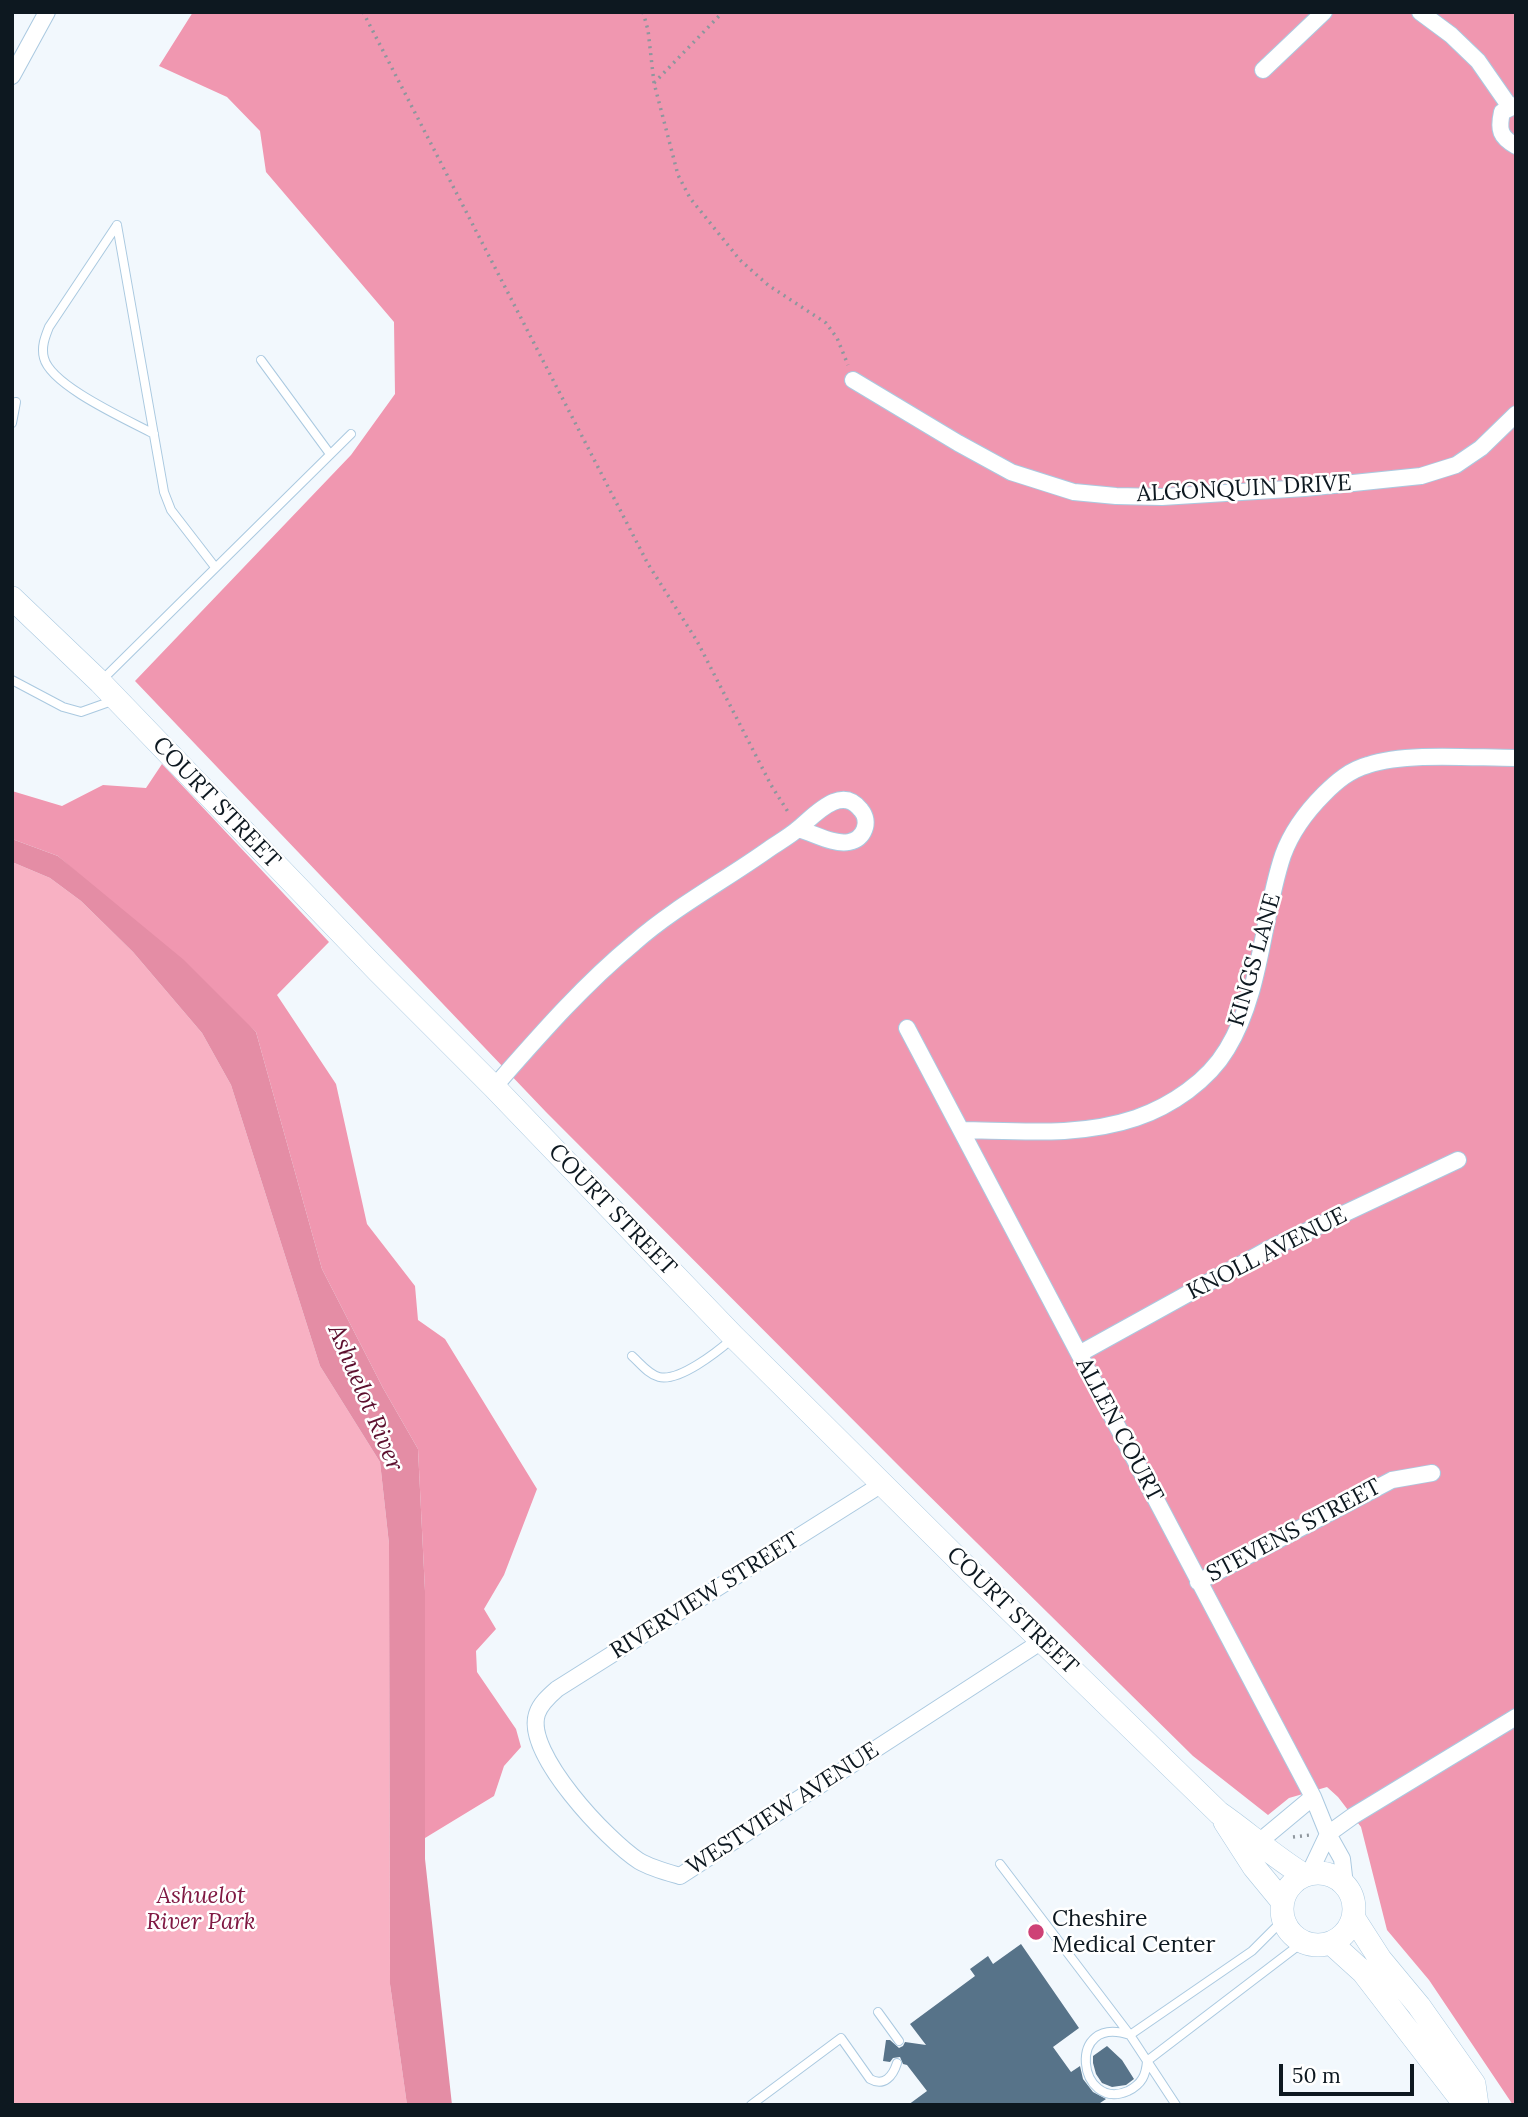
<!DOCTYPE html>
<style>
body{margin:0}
#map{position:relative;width:1528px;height:2117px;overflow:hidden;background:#f2f8fd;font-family:Lora,serif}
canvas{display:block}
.frame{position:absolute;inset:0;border:14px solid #0d1820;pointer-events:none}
.scale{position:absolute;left:1279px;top:2064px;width:135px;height:32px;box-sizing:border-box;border:4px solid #0d1820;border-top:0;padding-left:9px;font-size:21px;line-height:24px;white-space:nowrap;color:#0d1820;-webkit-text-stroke:5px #fff;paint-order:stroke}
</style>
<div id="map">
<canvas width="1528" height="2117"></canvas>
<div class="frame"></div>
<div class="scale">50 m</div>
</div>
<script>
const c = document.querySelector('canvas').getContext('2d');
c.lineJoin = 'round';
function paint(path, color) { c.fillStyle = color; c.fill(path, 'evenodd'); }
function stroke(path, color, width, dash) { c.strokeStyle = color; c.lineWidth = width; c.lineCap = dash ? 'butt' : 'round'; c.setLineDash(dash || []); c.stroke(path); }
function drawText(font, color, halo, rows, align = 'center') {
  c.font = font + ' Lora,serif'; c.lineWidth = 5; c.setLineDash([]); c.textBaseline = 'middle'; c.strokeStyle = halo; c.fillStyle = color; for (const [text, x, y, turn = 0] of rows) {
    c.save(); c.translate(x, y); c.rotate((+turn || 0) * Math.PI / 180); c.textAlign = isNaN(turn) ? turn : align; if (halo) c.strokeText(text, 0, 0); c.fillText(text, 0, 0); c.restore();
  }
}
const green = new Path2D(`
 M12 862 50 878 81 901 133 952 202 1033 231 1085 320 1366 380 1462 389 1544 390 1984 407 2105H12Z`);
const forest = new Path2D(`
 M193 12H1516V2105H1513L1429 1980 1387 1930 1361 1827 1338 1797 1327 1787 1289 1798 1268 1815 1193 1756 904 1471 546 1112 135 681 351 455 395 394 394 322 266 172 260 131 227 97 159 66Z
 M162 764 329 942 277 995 336 1084 367 1224 415 1286 418 1320 445 1339 537 1489 504 1575 484 1609 496 1629 476 1651 477 1672 516 1729 521 1747 504 1766 494 1796 425 1838V1591L418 1449 383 1388 322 1269 256 1032 58 856 12 839V791L62 806 103 785 146 788Z`);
const water = new Path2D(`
 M12 839 58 856 184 960 256 1032 322 1269 383 1388 418 1449 425 1591V1859L452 2105H407L390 1984 389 1544 380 1462 320 1366 231 1085 202 1033 133 952 81 901 50 878 12 862Z`);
const building = new Path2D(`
 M1021 1944 1079 2028 1053 2047 1071 2072 1080 2066 1083 2079 1093 2092 1106 2099 1097 2105H908L927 2091 907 2065 903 2064 900 2057 893 2058 890 2062 883 2061 886 2040H890L899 2048 903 2046 905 2042 926 2045 910 2024 975 1976 970 1969 988 1956 993 1964Z
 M1107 2046 1122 2060 1134 2079 1126 2085 1112 2087 1102 2083 1096 2074 1093 2063V2056Z`);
const path = new Path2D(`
 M363 12 648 564 697 641 771 785 790 815
 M643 12 648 30 654 83 678 175 690 198 740 260 768 285 826 323 837 338 848 365
 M654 83 723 12
 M1293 1837 1310 1835`);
const service = new Path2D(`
 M117 225 164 492 171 510 215 567
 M117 225 49 327C45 337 41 347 44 358 51 386 128 420 154 434
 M261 360 330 454
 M12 423 16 402
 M12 680 63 707 81 712 112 701
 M102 680 351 434
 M632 1356C640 1363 648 1374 659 1377 679 1382 717 1352 732 1339
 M1000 1864 1130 2035 1176 2105
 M1283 1920 1252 1951 1130 2035C1065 2013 1078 2113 1128 2091 1142 2084 1146 2075 1147 2061L1303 1942
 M878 2012 899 2041
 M751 2105 841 2038 870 2079C884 2087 893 2076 897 2063`);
const minor = new Path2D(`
 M1420 12 1451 35 1478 61 1510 107
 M1263 70 1324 12
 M12 76 47 12
 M1516 105 1502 112C1498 130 1500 137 1516 146
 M853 380 958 443 1011 472 1074 492 1116 496 1162 497 1305 488 1421 476 1456 465 1481 448 1516 414
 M907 1028 1313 1797 1328 1834 1342 1859 1345 1885
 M494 1087C538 1037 582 986 634 943 675 907 724 881 769 849 779 842 790 836 799 828 815 815 841 784 861 810 871 822 864 839 849 842 833 845 814 833 798 829
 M962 1130C1020 1131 1080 1137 1136 1118 1171 1106 1208 1081 1227 1049 1262 992 1262 917 1283 855 1291 833 1307 811 1324 794 1337 781 1350 770 1368 765 1407 752 1473 758 1516 758
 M1079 1354 1267 1250 1458 1160
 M882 1484 557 1689C549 1696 540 1704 537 1714 524 1753 608 1841 639 1861 651 1868 666 1872 680 1876L1042 1641
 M1198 1582 1392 1480 1432 1473
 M1259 1842 1313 1797
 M1309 1874 1328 1834 1353 1816 1516 1717`);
const secondary = new Path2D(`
 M12 598 100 682 378 971 494 1087 734 1337 975 1576 1219 1813C1248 1833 1274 1857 1304 1875
 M1225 1822 1254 1867 1282 1901
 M1282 1909a36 36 0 1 1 72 0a36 36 0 1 1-72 0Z
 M1353 1917 1380 1959 1419 2006 1474 2084 1477 2105
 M1331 1943 1363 1972 1463 2102 1467 2105`);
const markers = [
 [1036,1932,9,"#ce4276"]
];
const streetNames = [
 ["ALGONQUIN DRIVE",1244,489,-3],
 ["COURT STREET",216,803,46],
 ["KINGS LANE",1255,960,-74],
 ["COURT STREET",612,1210,46],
 ["KNOLL AVENUE",1267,1254,-27],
 ["ALLEN COURT",1119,1430,62],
 ["STEVENS STREET",1294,1531,-28],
 ["RIVERVIEW STREET",705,1596,-32],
 ["COURT STREET",1012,1611,44],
 ["WESTVIEW AVENUE",783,1809,-33]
];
const parkNames = [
 ["Ashuelot",201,1896],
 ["River Park",201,1922]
];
const poiNames = [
 ["Cheshire",1052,1919],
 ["Medical Center",1052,1945]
];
const waterNames = [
 ["Ashuelot River",365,1398,67]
];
paint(green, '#f8b1c3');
paint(forest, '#f097b0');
paint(water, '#e48da5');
paint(building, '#577389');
stroke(service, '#aac9e0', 10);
stroke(minor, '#aac9e0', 18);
stroke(secondary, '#aac9e0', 24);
stroke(path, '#8e969d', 3.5, [2, 5]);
stroke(service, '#fff', 8);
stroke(minor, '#fff', 16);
stroke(secondary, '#fff', 23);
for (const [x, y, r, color] of markers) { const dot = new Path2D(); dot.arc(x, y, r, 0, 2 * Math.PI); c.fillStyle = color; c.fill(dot); stroke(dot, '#fff', 2.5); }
drawText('23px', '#0d1820', '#fff', streetNames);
drawText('italic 23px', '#801943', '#fff', parkNames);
drawText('23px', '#0d1820', '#fff', poiNames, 'left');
drawText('italic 24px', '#5d102f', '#fff', waterNames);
</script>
